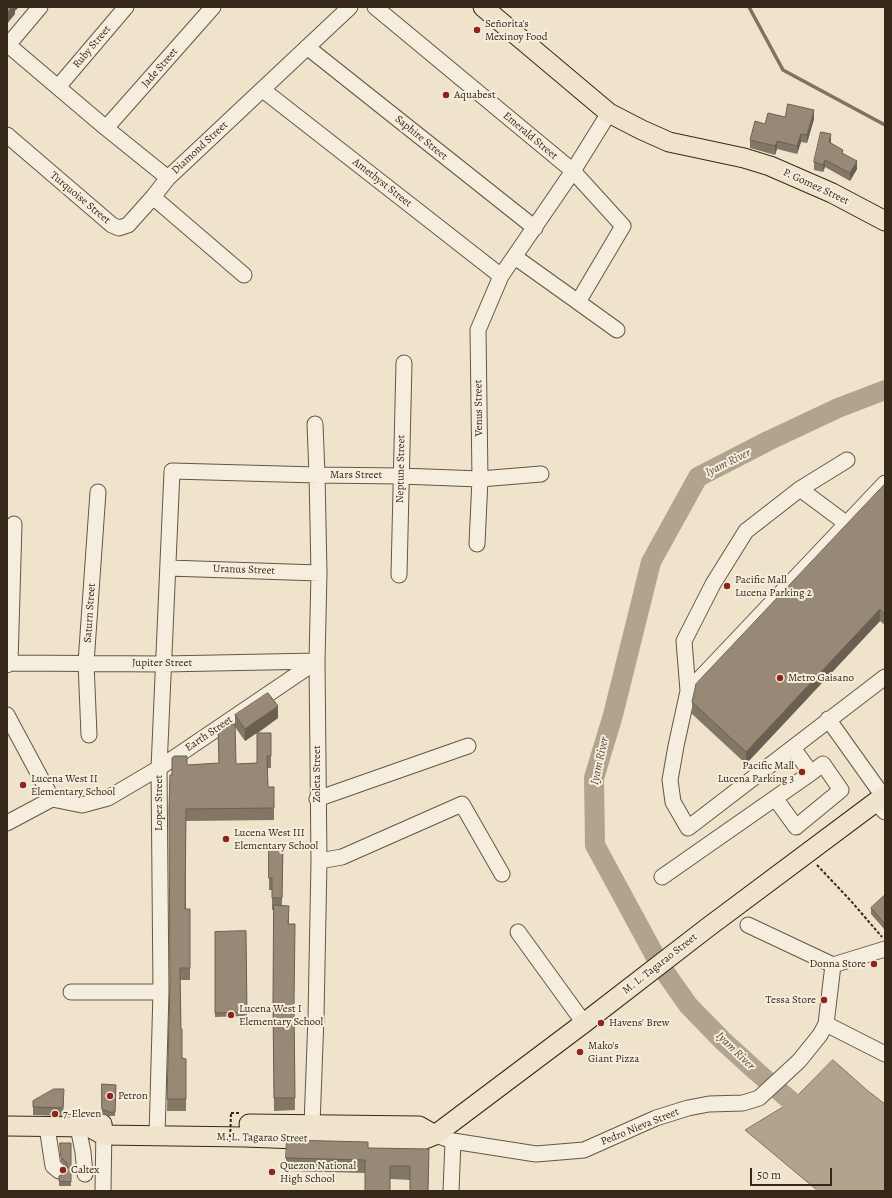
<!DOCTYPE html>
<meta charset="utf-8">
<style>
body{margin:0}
#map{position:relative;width:892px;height:1198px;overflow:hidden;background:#f0e3cb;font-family:Alegreya,serif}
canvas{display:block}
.frame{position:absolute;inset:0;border:8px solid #362818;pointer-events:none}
.scale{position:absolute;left:750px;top:1168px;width:82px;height:18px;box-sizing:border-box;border:2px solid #362818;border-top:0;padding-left:5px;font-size:12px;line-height:14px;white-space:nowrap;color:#362818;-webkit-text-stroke:3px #f5eddd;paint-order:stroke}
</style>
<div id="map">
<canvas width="892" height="1198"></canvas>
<div class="frame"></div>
<div class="scale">50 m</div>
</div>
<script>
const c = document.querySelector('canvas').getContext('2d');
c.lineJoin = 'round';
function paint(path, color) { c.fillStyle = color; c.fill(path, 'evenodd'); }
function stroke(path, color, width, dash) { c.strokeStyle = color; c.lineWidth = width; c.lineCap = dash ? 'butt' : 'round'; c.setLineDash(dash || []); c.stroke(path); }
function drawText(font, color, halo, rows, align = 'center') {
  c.font = font + ' Alegreya,serif'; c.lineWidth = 4; c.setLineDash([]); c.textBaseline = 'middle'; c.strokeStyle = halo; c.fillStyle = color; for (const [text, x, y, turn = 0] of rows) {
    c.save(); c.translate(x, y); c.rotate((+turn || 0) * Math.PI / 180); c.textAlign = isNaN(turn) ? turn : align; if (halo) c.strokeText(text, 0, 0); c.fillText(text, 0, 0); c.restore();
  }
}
const water = new Path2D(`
 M833 1060 868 1091 885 1104V1191H818L745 1130 791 1102Z`);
const stream = new Path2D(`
 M749 7 783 70 885 125`);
const river = new Path2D(`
 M812 1119 757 1072 723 1041 688 1005 660 965 595 845 594 778 613 715 651 562 698 477 768 441 838 408 885 390`);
const path = new Path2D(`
 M817 865 851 901 882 937
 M231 1113H240`);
const minor = new Path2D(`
 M375 7 573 171 623 226 578 302 515 257
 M7 44 106 128 168 178 350 7
 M8 45 40 7
 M307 47 535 228
 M58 87 126 7
 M263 90 501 276
 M106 128 213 7
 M7 135 112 225 119 228 128 225 153 197 168 178
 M153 197 244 275
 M578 302 617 330
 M885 483 688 691 676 746 670 780 673 802 688 828 885 677
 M800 489 847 524
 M477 544 480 479 478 330 501 276 573 171 609 113
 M168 568 319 573
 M399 575 404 363
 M10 663 14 524
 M7 665 10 663 164 664 317 661
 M688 691 684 641 713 584 746 531 800 489 847 460
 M7 715 52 799
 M828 719 883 796
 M89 735 86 663 98 492
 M775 798 796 827 841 790 823 764 811 773
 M317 799 468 746
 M875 802 885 812
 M7 823 52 799 82 805 108 798 159 768 317 661
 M319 861 342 857 462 804 502 874
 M662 877 811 773 793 748
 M748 925 833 965 885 949
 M518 932 584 1023
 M71 992H161
 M826 1024 885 1054
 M312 1125 316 1017 319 861 317 661 319 573 317 475 315 424
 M47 1127 53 1166 59 1171
 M78 1127 83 1152 85 1174
 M435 1135 453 1141 536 1154 584 1150 656 1118 688 1108 709 1104 743 1103 759 1098 799 1061 820 1035 826 1024 833 965
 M157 1136 161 992 159 768 172 471 317 475 401 476 480 479 541 474
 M103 1191 104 1125
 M451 1191 453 1141`);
const major = new Path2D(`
 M483 7 609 113 642 130 669 142 744 158 770 166 832 193 885 221
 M249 1124 419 1126 435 1135
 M7 1126 89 1127 102 1124
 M89 1127 103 1135 245 1137 374 1142 420 1141 435 1135 584 1023 707 928 885 795`);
const pathBridge = new Path2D(`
 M230 1142 231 1113`);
const wall = new Path2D(`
 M785 117 814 119 807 143 801 142 797 154 777 149 775 155 750 148V140L765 124Z
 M831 141V143L843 154 857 169 850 181 825 167 823 172 814 170V162Z
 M885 484V625L880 621 746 764 692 714V702Z
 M235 715 278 718 258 733H271V768H268V787H274V820L186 821V909H190V980H180L181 1029 182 1058 186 1059V1111H167L170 983 172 758 187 765 219 763 218 727 236 764 257 763V733L245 741 235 727Z
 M269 846H283L282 905 289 918V924L294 1010 295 1110 274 1111 273 1006 274 910H272V890H269Z
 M885 895V930L871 914V908Z
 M246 931 247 1016 215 1017V932Z
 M102 1084 116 1085 115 1116H109L102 1113Z
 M64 1097 63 1116 33 1115V1101Z
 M60 1143H71V1186H59V1176L66 1173 67 1169V1168L61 1161Z
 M368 1148 429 1163 428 1191H410V1180L390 1179 365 1173 286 1171V1158Z`);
const shadedWall = new Path2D(`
 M12 7H19L15 11V14L7 24V13Z
 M814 110V119L807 143V135Z
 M801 134V142L797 154V146Z
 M831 134V141L829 150V142Z
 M777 141V149L775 155V146Z
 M825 160V167L823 172V165Z
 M857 161V169L850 181V173Z
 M880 609V621L746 764V752Z
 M278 706V718L245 741V729Z`);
const building = new Path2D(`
 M7 7H12L7 13Z
 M788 104 814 110 807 135 801 134 797 146 777 141 775 146 750 140 755 121 765 124 768 113 785 117Z
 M821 132 831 134 829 142 843 150 842 153 857 161 850 173 825 160 823 165 814 162Z
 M885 484V614L880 609 746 752 692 702 696 684Z
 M268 693 278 706 245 729 235 715Z
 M222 724H235L236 764 257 763V733H271V756H267L268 787H274V808L186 809 185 909H190V968H180L181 1029H182V1058L186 1059V1099H167L170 980 169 809 170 775H172V758L174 756H187V765L219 763 218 727Z
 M269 846H283L282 898H272V878H269Z
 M885 895V924L871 908Z
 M274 905 289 906 288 924H295L294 1006 295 1098H274L273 1006Z
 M246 931 247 1012 215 1013V932Z
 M102 1084 116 1085 115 1112H109L102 1109Z
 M54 1089H64L63 1108 33 1107V1101Z
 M287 1140 368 1142V1148L429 1149 428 1191H410V1166H390V1191H365V1160L286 1158Z
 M60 1143H71V1182L59 1181V1176L66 1173 68 1168 67 1163 61 1157Z`);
const markers = [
 [477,30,4,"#8f2418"],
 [446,95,4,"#8f2418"],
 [727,586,4,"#8f2418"],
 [780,678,4,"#8f2418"],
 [802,772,4,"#8f2418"],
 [23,785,4,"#8f2418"],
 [226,839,4,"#8f2418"],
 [874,964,4,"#8f2418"],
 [824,1000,4,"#8f2418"],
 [231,1015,4,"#8f2418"],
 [601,1023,4,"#8f2418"],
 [580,1052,4,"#8f2418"],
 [110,1096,4,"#8f2418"],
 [55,1114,4,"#8f2418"],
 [63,1170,4,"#8f2418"],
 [272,1172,4,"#8f2418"]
];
const poiNames = [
 ["Señorita's",485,24],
 ["Mexinoy Food",485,37],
 ["Aquabest",454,95],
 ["Pacific Mall",735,580],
 ["Lucena Parking 2",735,593],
 ["Metro Gaisano",788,678],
 ["Pacific Mall",794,766,"right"],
 ["Lucena Parking 3",794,779,"right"],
 ["Lucena West II",31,779],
 ["Elementary School",31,792],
 ["Lucena West III",234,833],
 ["Elementary School",234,846],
 ["Donna Store",866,964,"right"],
 ["Tessa Store",816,1000,"right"],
 ["Lucena West I",239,1009],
 ["Elementary School",239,1022],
 ["Havens' Brew",609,1023],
 ["Mako's",588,1046],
 ["Giant Pizza",588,1059],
 ["Petron",118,1096],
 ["7-Eleven",63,1114],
 ["Quezon National",280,1166],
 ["High School",280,1179],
 ["Caltex",71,1170]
];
const streetNames = [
 ["Ruby Street",92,47,-50],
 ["Jade Street",160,68,-49],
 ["Emerald Street",530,136,40],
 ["Saphire Street",421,138,39],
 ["Diamond Street",200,148,-43],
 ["Amethyst Street",382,183,38],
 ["P. Gomez Street",816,187,25],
 ["Turquoise Street",80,198,40],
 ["Venus Street",479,408,-91],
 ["Neptune Street",401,469,-89],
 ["Mars Street",356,475],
 ["Uranus Street",244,570,2],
 ["Saturn Street",90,613,-86],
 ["Jupiter Street",162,663],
 ["Earth Street",209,734,-34],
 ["Zoleta Street",317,774,-90],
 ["Lopez Street",159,803,-90],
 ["M. L. Tagarao Street",660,964,-38],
 ["Pedro Nieva Street",640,1127,-22],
 ["M. L. Tagarao Street",262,1138,1]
];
const waterNames = [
 ["Iyam River",728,463,-26],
 ["Iyam River",600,761,-78],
 ["Iyam River",735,1051,44]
];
paint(water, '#b1a38e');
stroke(water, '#80725f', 1);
stroke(stream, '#80725f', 3.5);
stroke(river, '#b1a38e', 20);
stroke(minor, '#645745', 17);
stroke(major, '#362818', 21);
stroke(path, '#362818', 2, [3, 2]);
stroke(minor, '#f5eddd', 15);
stroke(major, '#f0e3cb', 19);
stroke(pathBridge, '#362818', 2, [3, 2]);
paint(wall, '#827665');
paint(shadedWall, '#6a6052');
paint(building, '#978975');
stroke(building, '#6a6052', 1);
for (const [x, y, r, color] of markers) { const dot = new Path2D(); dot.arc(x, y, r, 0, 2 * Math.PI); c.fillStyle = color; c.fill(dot); stroke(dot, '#f5eddd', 1.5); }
drawText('11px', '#362818', '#f5eddd', poiNames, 'left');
drawText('11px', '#362818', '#f5eddd', streetNames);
drawText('italic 12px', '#5b4d3b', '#f5eddd', waterNames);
</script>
